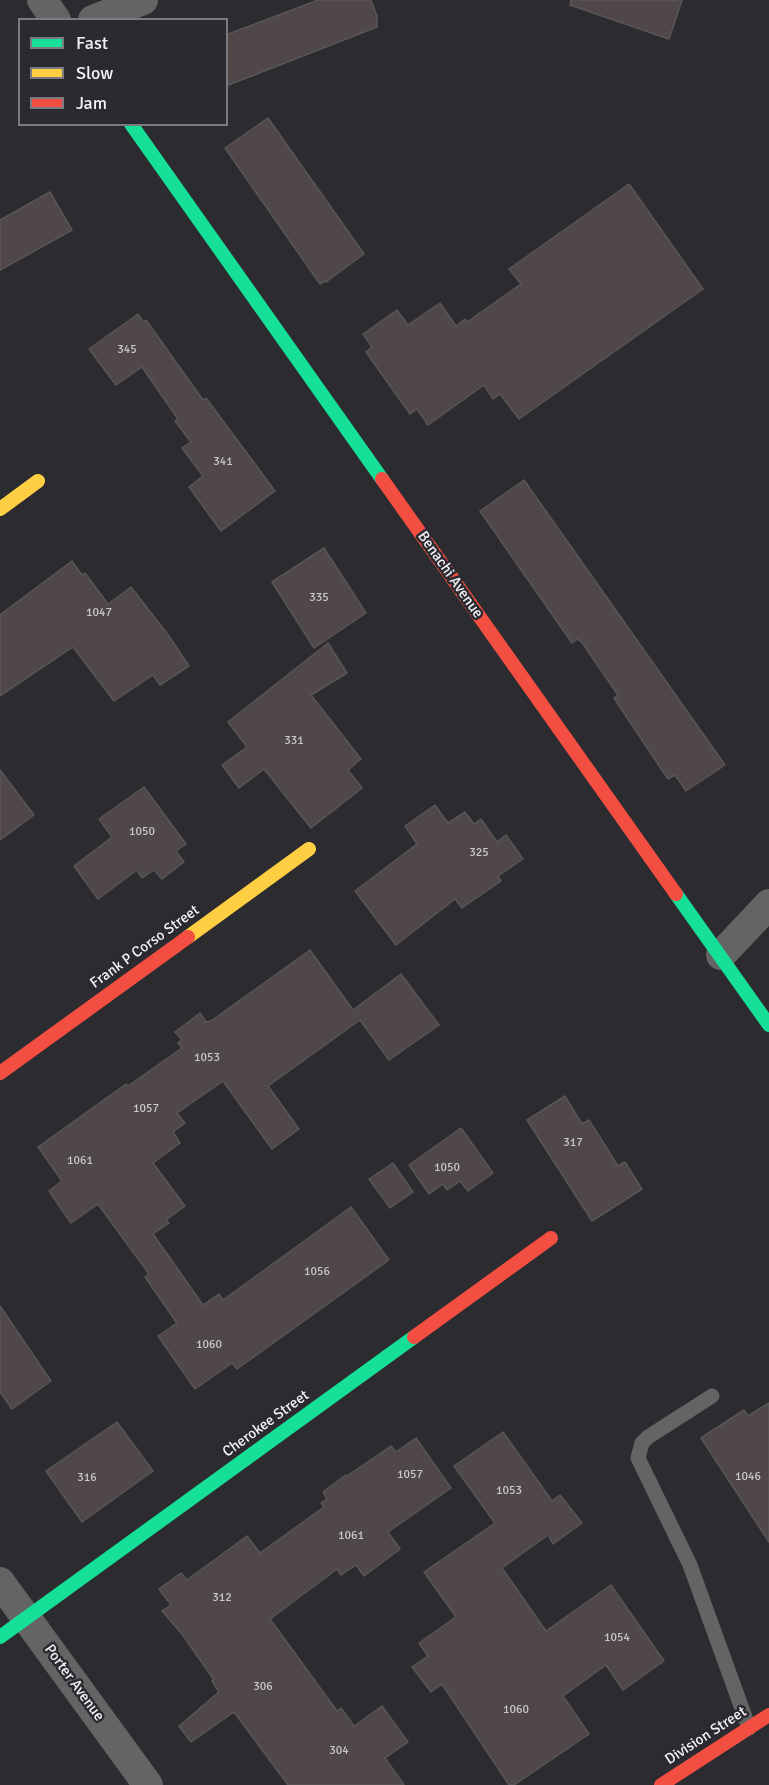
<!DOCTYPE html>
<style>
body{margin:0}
#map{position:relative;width:769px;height:1785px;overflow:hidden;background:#2c2b2f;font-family:Signika,sans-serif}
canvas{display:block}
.legend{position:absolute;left:18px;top:18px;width:210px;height:108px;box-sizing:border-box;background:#2b2a30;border:2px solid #7b7a7f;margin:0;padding:8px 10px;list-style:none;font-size:18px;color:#f3f2f6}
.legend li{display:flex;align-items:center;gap:12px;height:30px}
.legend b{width:30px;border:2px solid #7b7a7f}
</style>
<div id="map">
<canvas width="769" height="1785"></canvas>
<ul class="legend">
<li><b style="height:8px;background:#16e098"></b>Fast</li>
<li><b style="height:8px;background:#ffcf43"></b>Slow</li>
<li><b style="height:8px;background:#f24e42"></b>Jam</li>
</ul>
</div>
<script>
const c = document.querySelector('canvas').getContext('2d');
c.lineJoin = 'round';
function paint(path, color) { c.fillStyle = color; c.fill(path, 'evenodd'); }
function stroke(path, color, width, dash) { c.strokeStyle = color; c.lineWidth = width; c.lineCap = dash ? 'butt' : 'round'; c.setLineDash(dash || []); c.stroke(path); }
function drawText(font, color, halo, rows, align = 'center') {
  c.font = font + ' Signika,sans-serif'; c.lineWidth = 5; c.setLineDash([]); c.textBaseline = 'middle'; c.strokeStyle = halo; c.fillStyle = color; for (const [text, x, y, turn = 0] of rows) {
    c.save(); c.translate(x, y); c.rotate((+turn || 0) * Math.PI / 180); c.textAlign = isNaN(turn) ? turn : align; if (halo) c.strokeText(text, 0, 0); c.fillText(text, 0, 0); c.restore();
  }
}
const building = new Path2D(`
 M318 0H371L377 16V27L226 86V35Z
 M571 0H682L669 39 570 5Z
 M268 118 364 254 326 282 325 281 320 284 225 148Z
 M629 184 703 289 519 419 500 394 493 399 484 385 428 425 417 409 410 414 366 352 372 347 363 334 397 310 408 325 440 303 456 326 465 319 467 322 521 284 509 269Z
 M50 192 72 230 0 270V220Z
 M138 314 143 322 146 320 203 400 206 398 275 491 221 531 189 487 203 476 182 448 191 442 175 421 178 419 142 367 116 385 89 349Z
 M524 480 725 765 686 791 675 775 668 779 614 698 618 695 583 644 578 639 572 643 480 511Z
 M324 548 366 613 314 648 272 582Z
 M72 561 82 575 85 573 108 604 131 587 169 636 189 666 160 685 153 675 114 701 73 647 0 696V615Z
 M328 643 347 673 311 695 361 759 348 770 362 788 311 828 264 769 239 788 222 765 247 747 228 722Z
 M0 770 34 815 0 840Z
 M144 787 186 844 176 851 184 862 162 879 154 870 142 878 137 870 98 899 74 866 112 837 99 819Z
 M435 805 448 823 465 812 474 824 481 819 497 842 506 835 523 859 498 876 501 881 462 908 455 899 396 945 355 891 417 844 405 826Z
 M310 950 353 1010 401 974 439 1025 389 1060 360 1020 268 1086 299 1129 272 1149 223 1081 177 1113 185 1123 173 1132 180 1143 153 1163 185 1206 166 1220 169 1223 153 1234 203 1305 219 1294 223 1300 351 1207 389 1260 237 1369 232 1363 195 1389 158 1336 177 1323 145 1277 149 1274 98 1204 71 1223 49 1191 62 1181 38 1147 126 1084 128 1086 182 1048 178 1043 182 1040 175 1032 200 1013 206 1022 211 1021Z
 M565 1096 582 1124 589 1120 618 1166 625 1162 642 1189 592 1221 527 1120Z
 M461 1128 493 1173 468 1191 460 1181 447 1190 443 1184 429 1194 409 1165Z
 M393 1163 413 1192 390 1208 369 1179Z
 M0 1306 51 1381 12 1409 0 1392Z
 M769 1403V1542L701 1438 744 1410 748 1416Z
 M117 1422 153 1471 82 1522 46 1471Z
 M503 1432 552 1501 560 1495 582 1523 553 1544 548 1535 502 1568 546 1631 611 1585 664 1661 623 1690 606 1665 563 1696 589 1734 514 1785H509L442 1684 431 1692 412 1667 428 1656 419 1643 456 1617 424 1572 495 1523 454 1466Z
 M416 1438 451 1488 388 1532 400 1549 364 1576 356 1565 341 1575 337 1569 270 1619 337 1711 341 1708 354 1726 382 1706 408 1742 385 1758 404 1785H288L234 1712 191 1742 179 1726 219 1692 212 1681 214 1680 182 1634 162 1611 171 1605 159 1589 181 1573 187 1580 247 1536 260 1553 324 1507 321 1503 327 1499 323 1492 346 1475 347 1476 391 1446 396 1452Z`);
const lane = new Path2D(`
 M712 1396 648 1437 642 1443 638 1458 690 1565 749 1728`);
const street = new Path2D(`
 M42 0 56 20
 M93 20 143 0
 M721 955 769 904
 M0 1582 148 1785`);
const fast = new Path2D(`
 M131 124 382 479
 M676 894 769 1025
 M0 1637 414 1337`);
const slow = new Path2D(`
 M0 509 38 481
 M188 937 309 849`);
const jam = new Path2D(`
 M382 479 676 894
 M0 1073 188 937
 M414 1337 551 1238
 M661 1785 769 1715`);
const numberNames = [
 ["345",127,350],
 ["341",223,462],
 ["335",319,598],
 ["1047",99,613],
 ["331",294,741],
 ["1050",142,832],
 ["325",479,853],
 ["1053",207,1058],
 ["1057",146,1109],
 ["317",573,1143],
 ["1061",80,1161],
 ["1050",447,1168],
 ["1056",317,1272],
 ["1060",209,1345],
 ["1057",410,1475],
 ["1046",748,1477],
 ["316",87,1478],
 ["1053",509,1491],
 ["1061",351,1536],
 ["312",222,1598],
 ["1054",617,1638],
 ["306",263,1687],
 ["1060",516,1710],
 ["304",339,1751]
];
const streetNames = [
 ["Benachi Avenue",450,575,55],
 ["Frank P Corso Street",145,947,-36],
 ["Cherokee Street",266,1424,-36],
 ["Porter Avenue",74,1683,54],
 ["Division Street",706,1736,-33]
];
paint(building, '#4f4748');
stroke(building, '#595658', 1.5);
stroke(lane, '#656465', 15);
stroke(street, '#656465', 30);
stroke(fast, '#16e098', 14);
stroke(slow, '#ffcf43', 14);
stroke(jam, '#f24e42', 14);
drawText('12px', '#cac7ca', null, numberNames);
drawText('15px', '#f3f2f6', '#2b2a30', streetNames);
</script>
